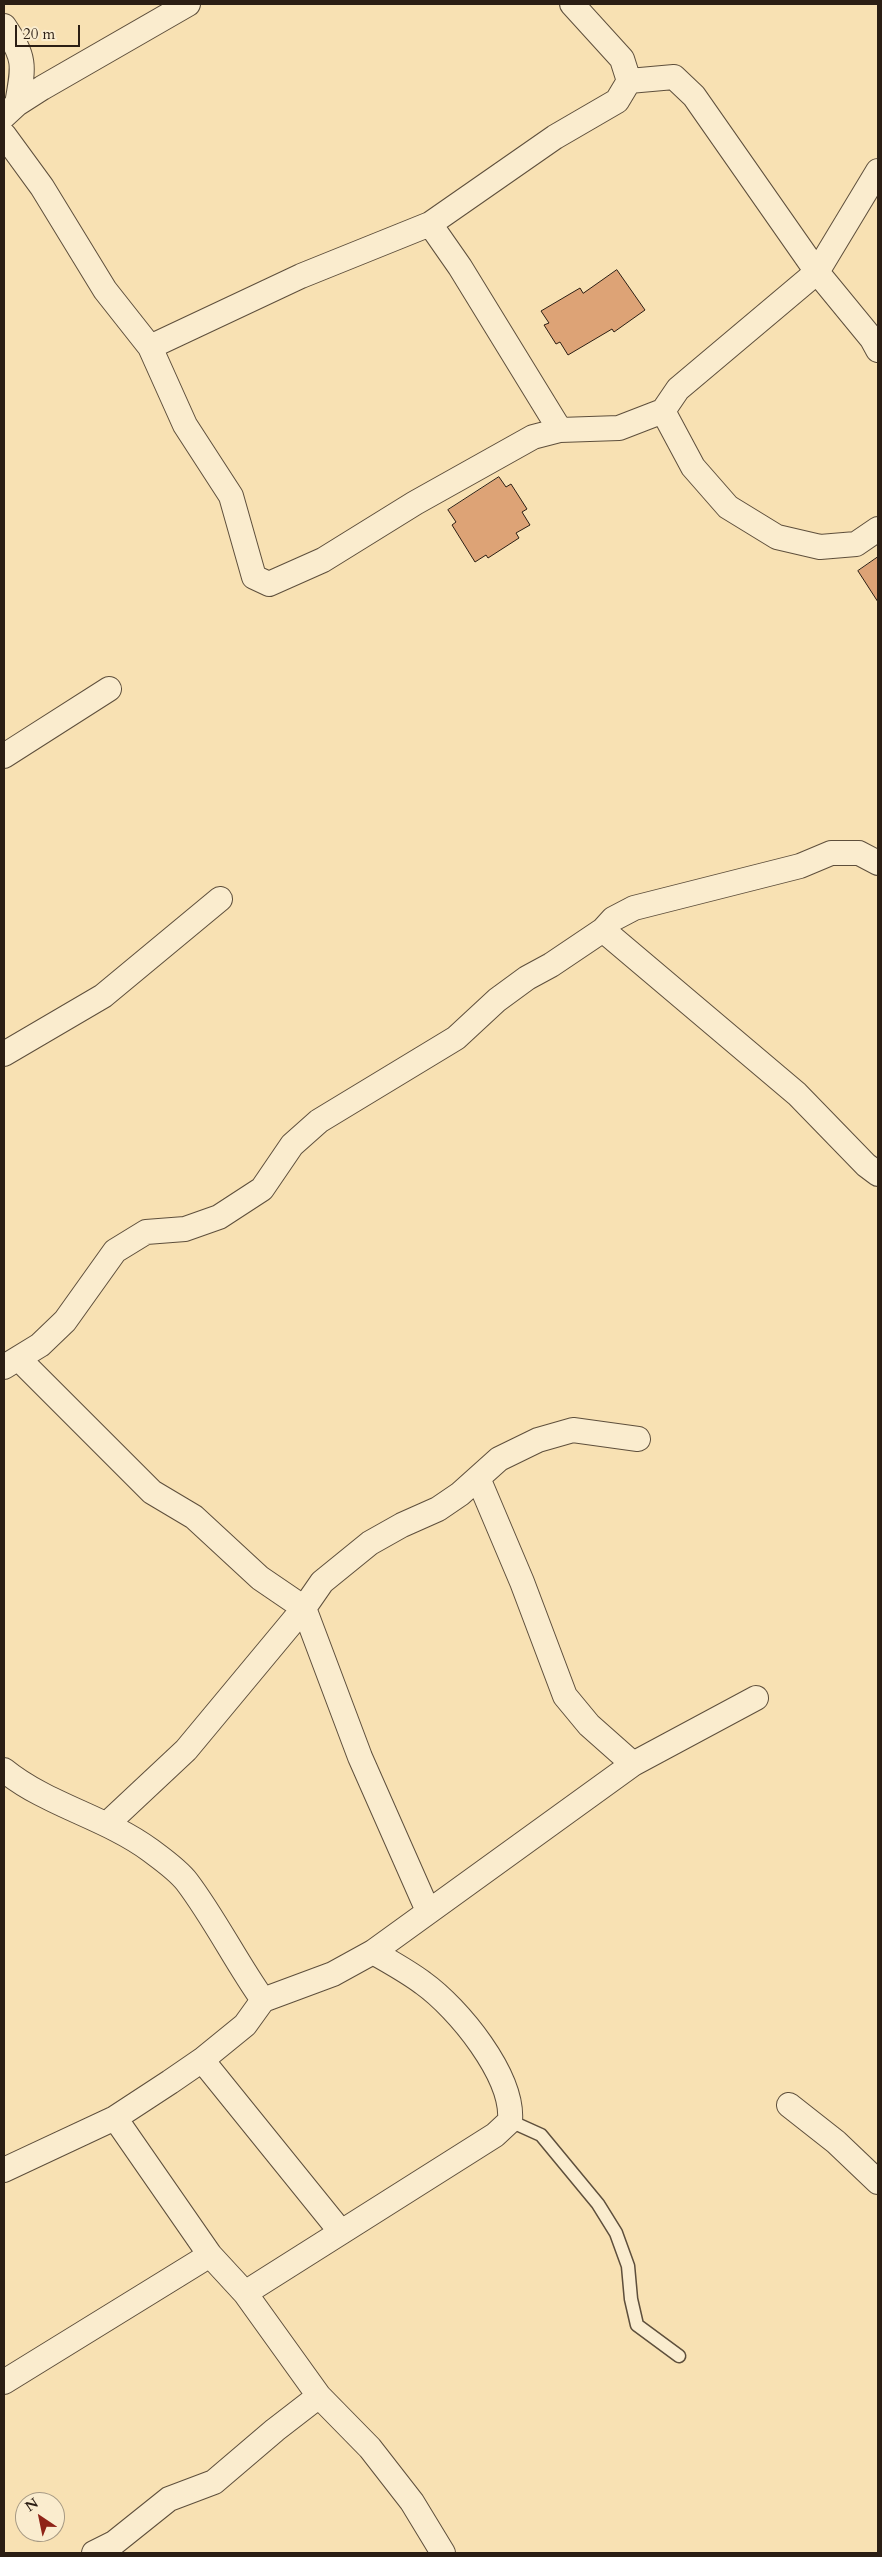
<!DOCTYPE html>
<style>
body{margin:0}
#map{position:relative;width:882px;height:2557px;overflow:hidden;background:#f8e1b3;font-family:Cardo,serif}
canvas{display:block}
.frame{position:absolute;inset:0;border:5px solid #2b1e14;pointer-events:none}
.north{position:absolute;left:15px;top:2492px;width:50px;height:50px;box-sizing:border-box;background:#faecce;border:1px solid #a79a84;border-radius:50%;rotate:326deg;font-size:14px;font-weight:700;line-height:20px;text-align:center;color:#2b1e14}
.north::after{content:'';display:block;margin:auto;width:18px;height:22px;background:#8f2418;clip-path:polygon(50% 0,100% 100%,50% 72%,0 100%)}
.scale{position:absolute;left:15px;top:25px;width:65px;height:22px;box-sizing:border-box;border:2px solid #2b1e14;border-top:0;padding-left:6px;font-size:15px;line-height:18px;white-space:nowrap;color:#2b1e14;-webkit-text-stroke:4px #faecce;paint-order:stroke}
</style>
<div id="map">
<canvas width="882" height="2557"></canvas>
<div class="frame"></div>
<div class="north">N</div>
<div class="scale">20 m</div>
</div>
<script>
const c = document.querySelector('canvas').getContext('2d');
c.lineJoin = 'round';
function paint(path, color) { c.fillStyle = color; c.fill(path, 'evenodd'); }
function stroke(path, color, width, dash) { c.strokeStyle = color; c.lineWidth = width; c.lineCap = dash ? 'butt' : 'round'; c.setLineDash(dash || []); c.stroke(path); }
const building = new Path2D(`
 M617 270 645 310 614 332 612 329 568 355 560 342 556 344 544 325 549 323 541 311 580 288 583 293Z
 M499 477 506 487 511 484 527 509 522 512 530 525 516 533 519 538 488 558 486 555 475 562 452 525 456 522 448 510Z
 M878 557V602L858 571Z`);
const lane = new Path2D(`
 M510 2121 541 2135 598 2204 616 2233 628 2266 631 2299 637 2325 679 2356`);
const street = new Path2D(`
 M4 26C26 59 24 65 17 104
 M629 81 674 77 694 96 817 272 872 339 878 350
 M4 116 17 104 42 88 188 4
 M4 135 42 187 105 290 150 347 301 276 430 224 460 267 560 430
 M430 224 555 137 617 101 629 81 622 59 572 4
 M150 347 185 425 231 496 254 577 269 584 323 560 415 503 533 437 560 430 619 428 663 411 678 389 817 272 878 171
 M663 411 693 467 728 507 777 537 820 547 856 544 878 529
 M4 756 109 689
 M603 930 797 1094 866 1165 878 1174
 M4 1054 103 996 220 899
 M19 1359 152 1492 194 1517 260 1578 304 1608 322 1582 370 1543 402 1525 438 1509 460 1494 499 1459 538 1440 573 1430 638 1439
 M4 1367 40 1345 65 1321 115 1251 146 1232 185 1229 219 1217 262 1189 292 1145 319 1121 456 1038 497 1000 527 978 551 965 603 930 613 919 634 908 800 866 831 853H859L878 863
 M478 1478 522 1582 565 1696 589 1725 633 1764
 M304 1608 360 1757 428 1911
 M4 1770C47 1805 105 1817 150 1850 162 1859 178 1870 187 1882 215 1919 236 1962 263 2000
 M107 1824 186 1750 304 1608
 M202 2060 341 2232
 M789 2105 836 2142 878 2182
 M115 2118 210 2255 245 2293 319 2396 370 2448 412 2502 443 2553
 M4 2170 115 2118 170 2082 202 2060 245 2025 263 2000 333 1974 373 1952 633 1764 756 1698
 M245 2293 495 2135 510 2121C514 2076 458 2008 423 1983 407 1971 390 1962 373 1952
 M4 2382 210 2255
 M94 2553 114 2543 169 2499 214 2482 275 2430 319 2396`);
paint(building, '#dda376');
stroke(building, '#2b1e14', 1);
stroke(lane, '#5e4f3c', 15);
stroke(street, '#5e4f3c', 26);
stroke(lane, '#faecce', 12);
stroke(street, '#faecce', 24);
</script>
